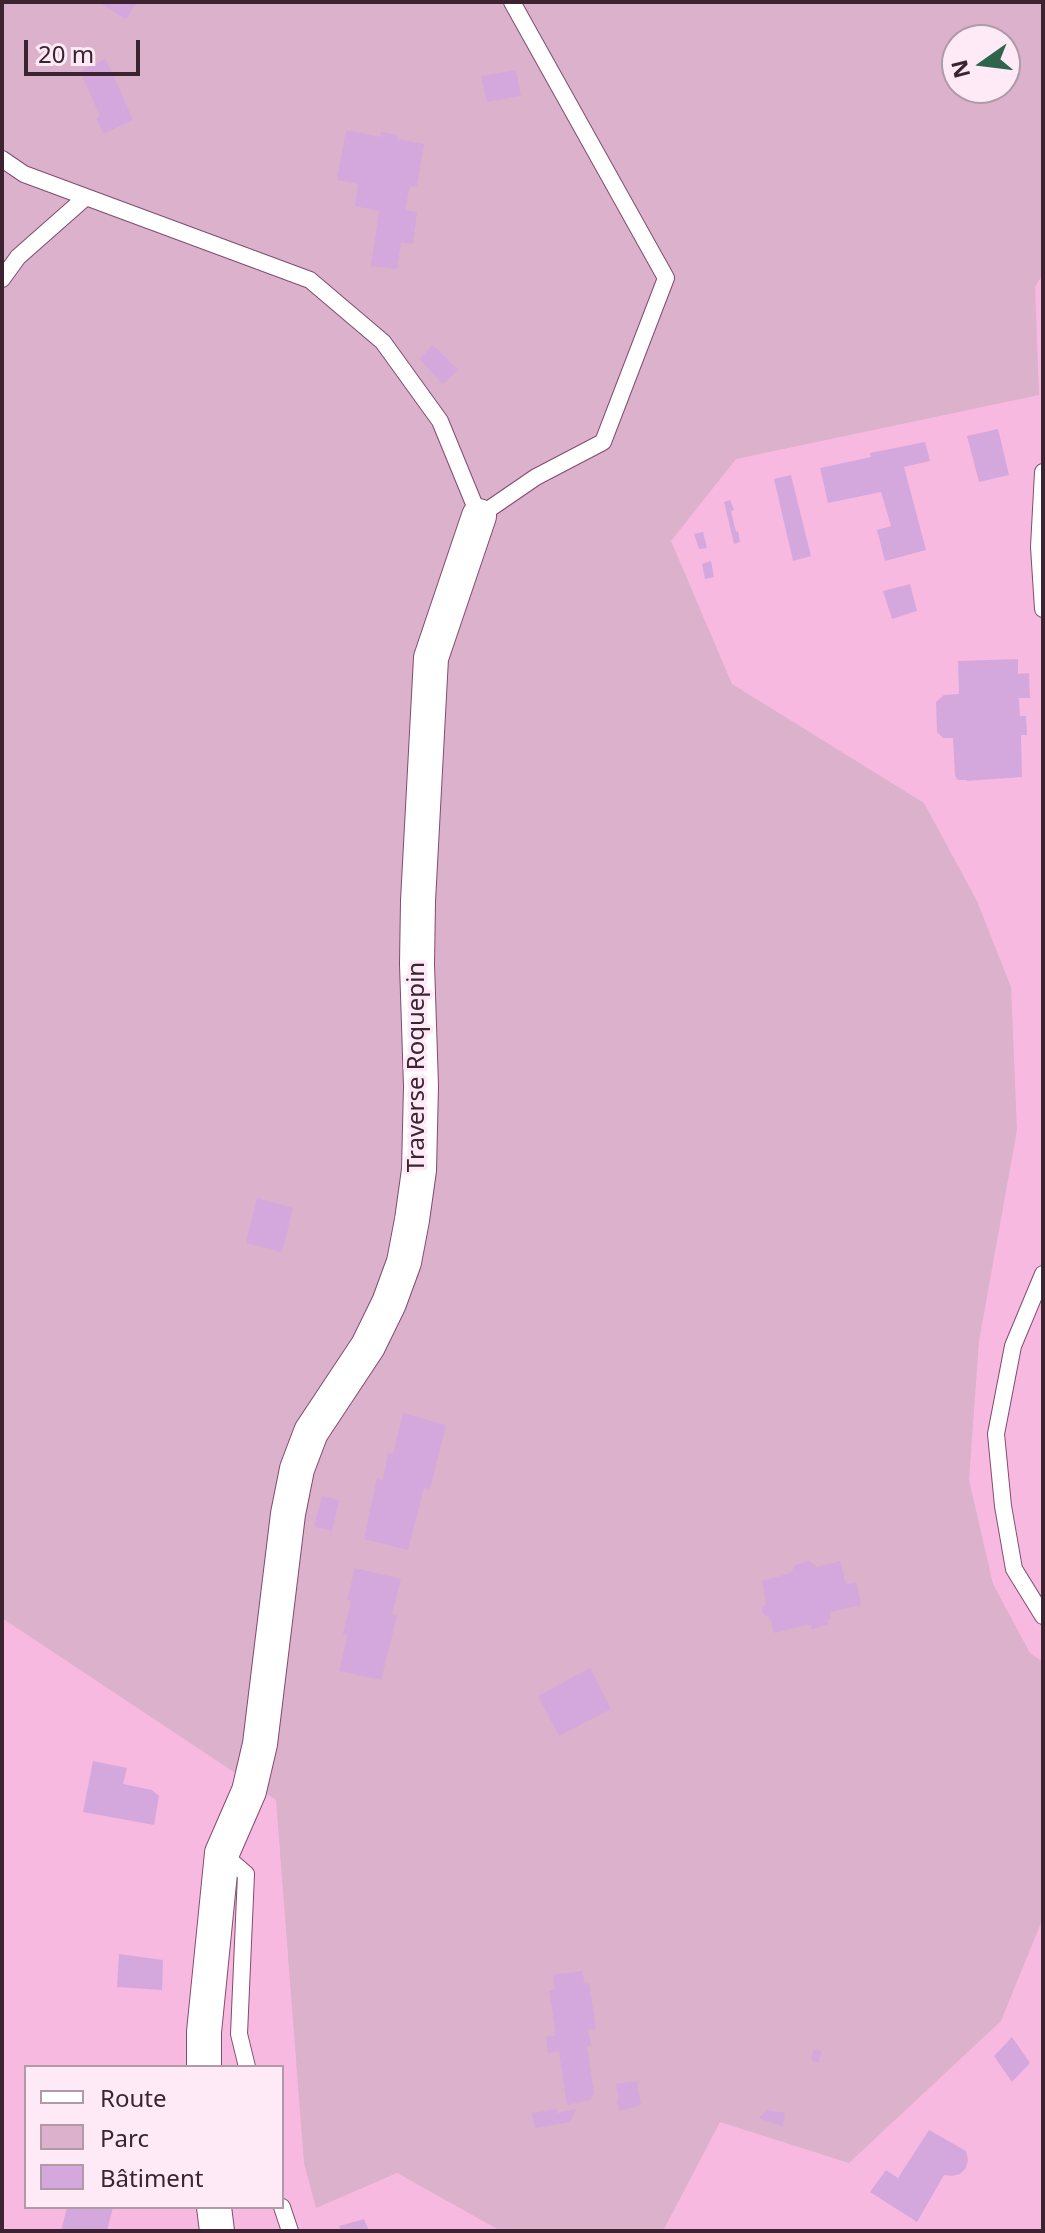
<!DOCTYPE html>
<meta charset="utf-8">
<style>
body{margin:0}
#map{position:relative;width:1045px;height:2233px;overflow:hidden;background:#f8b9e1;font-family:"Noto Sans",sans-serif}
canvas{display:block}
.frame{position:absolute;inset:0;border:4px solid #3b2332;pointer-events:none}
.legend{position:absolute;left:24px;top:2065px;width:260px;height:144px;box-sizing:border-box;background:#feeaf6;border:2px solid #b09aa8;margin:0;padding:10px 14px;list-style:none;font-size:24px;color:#3b2332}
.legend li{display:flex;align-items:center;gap:16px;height:40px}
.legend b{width:40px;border:2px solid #b09aa8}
.north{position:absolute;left:941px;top:24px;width:80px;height:80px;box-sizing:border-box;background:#feeaf6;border:2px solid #b09aa8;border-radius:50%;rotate:256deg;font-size:22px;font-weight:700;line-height:32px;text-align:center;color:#3b2332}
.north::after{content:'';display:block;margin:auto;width:28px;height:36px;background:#2e644b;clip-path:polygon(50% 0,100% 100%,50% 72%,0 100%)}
.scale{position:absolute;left:24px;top:40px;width:116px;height:36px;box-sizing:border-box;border:4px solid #3b2332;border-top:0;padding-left:10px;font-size:24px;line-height:28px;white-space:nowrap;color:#3b2332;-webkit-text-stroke:6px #feeaf6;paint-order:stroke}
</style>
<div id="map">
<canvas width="1045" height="2233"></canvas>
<div class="frame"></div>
<ul class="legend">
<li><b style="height:10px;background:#fff"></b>Route</li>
<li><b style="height:22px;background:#dbb1cb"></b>Parc</li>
<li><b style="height:22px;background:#d5a8dd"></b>Bâtiment</li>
</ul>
<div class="north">N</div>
<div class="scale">20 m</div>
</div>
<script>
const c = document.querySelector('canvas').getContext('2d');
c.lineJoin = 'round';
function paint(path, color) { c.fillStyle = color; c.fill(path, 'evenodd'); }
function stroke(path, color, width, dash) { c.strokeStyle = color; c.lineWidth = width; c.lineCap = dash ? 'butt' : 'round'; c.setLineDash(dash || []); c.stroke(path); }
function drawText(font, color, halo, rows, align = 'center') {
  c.font = font + ' "Noto Sans",sans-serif'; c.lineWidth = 7; c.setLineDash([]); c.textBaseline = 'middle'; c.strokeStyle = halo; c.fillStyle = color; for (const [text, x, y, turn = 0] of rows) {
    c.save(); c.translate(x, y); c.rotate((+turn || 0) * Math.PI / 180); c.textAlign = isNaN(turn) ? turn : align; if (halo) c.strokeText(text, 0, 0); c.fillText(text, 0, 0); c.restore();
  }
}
const green = new Path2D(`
 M2 2H1043V274L1035 287 1039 395 736 459 671 541 732 684 924 803 977 901 1011 987 1017 1130 979 1341 969 1480 993 1584 1030 1653 1043 1662V1918L1001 2021 849 2163 720 2122 663 2231H501L397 2173 316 2208 304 2163 276 1800 2 1618ZM957 40H1005V88H957Z`);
const building = new Path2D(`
 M98 2H137L126 19Z
 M106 59 133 120 103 134 97 118 100 116 80 71Z
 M516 70 521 96 487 102 481 76Z
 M346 130 380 137 381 132 398 135 397 139 424 144 417 187 410 186 405 210 417 212 413 244 401 242 397 269 371 266 379 211 355 206 358 184 337 180Z
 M433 345 458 370 443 384 419 359Z
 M998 429 1009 475 979 482 967 436Z
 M925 442 930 461 904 467 926 550 885 561 877 530 891 526 881 492 828 503 820 468 871 457 870 453Z
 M791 475 811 556 793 561 774 479Z
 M730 500 734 510 731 511 736 532 738 531 740 542 734 544 724 502Z
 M703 532 707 548 699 549 694 534Z
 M711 561 714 577 705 579 702 564Z
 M910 584 917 611 892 619 883 591Z
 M1018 659V674L1029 673 1030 698H1019L1020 716H1026L1027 735H1021L1022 777 967 781V780H958L955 776 953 738H943L937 732 936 702 944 695 959 694 958 661Z
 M257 1198 293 1208 282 1252 246 1243Z
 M403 1413 446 1425 430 1489 424 1488 408 1550 364 1539 377 1478 383 1480 388 1453 393 1454Z
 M322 1496 339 1500 332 1531 314 1527Z
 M809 1561 817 1567 840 1561 846 1584 856 1582 861 1605 830 1612 831 1619 827 1620 828 1624 812 1629 811 1625H806L774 1633 770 1617 765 1616 762 1611 763 1606 766 1603 762 1581 791 1573 795 1565Z
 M355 1568 401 1579 392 1614 397 1616 381 1680 339 1671 348 1635 343 1634 351 1601 347 1600Z
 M590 1668 611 1709 559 1736 538 1696Z
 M93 1761 127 1768 123 1784 152 1790 159 1796 154 1825 83 1812Z
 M119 1954 163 1960 162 1990 117 1987Z
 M582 1971 585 1984 589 1983 596 2029 588 2030 591 2046H587L594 2093 590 2100 567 2105 559 2051 548 2053 546 2037 556 2035 549 1991 555 1989 553 1975Z
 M1012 2037 1030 2063 1012 2082 994 2056Z
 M814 2049 822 2051 818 2063 811 2060Z
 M637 2081 641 2105 619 2111 617 2100 619 2099 616 2084Z
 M556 2109 557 2113 576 2109 570 2122 535 2128 532 2113Z
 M767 2110 785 2113 783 2127 759 2118Z
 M929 2130 966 2151 968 2160 966 2168 960 2174 952 2176 944 2175 917 2222 870 2192 886 2170 898 2178Z
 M67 2207H113L107 2231H61Z
 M364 2219 369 2231H341L339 2226Z`);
const lane = new Path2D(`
 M2 159 24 174 310 280 383 342 440 421 479 516 536 477 603 442 666 278 512 2
 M2 279 18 257 86 197
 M1043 472 1039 547 1043 609
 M1043 1274 1013 1346 996 1434 1003 1506 1014 1569 1043 1616
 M223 1854 246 1874 239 2034 247 2067
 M282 2207 290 2231`);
const street = new Path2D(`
 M204 2067V2032L222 1853 249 1791 260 1744 288 1514 297 1469 311 1432 368 1346 389 1303 404 1262 412 1220 419 1170 421 1086 417 964 418 901 431 658 479 516
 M214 2207 217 2231`);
const streetNames = [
 ["Traverse Roquepin",417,1067,-90]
];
paint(green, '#dbb1cb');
paint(building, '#d5a8dd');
stroke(lane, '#824b6f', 18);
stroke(street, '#824b6f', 36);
stroke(lane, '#fff', 16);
stroke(street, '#fff', 34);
drawText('24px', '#3b2332', '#feeaf6', streetNames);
</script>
